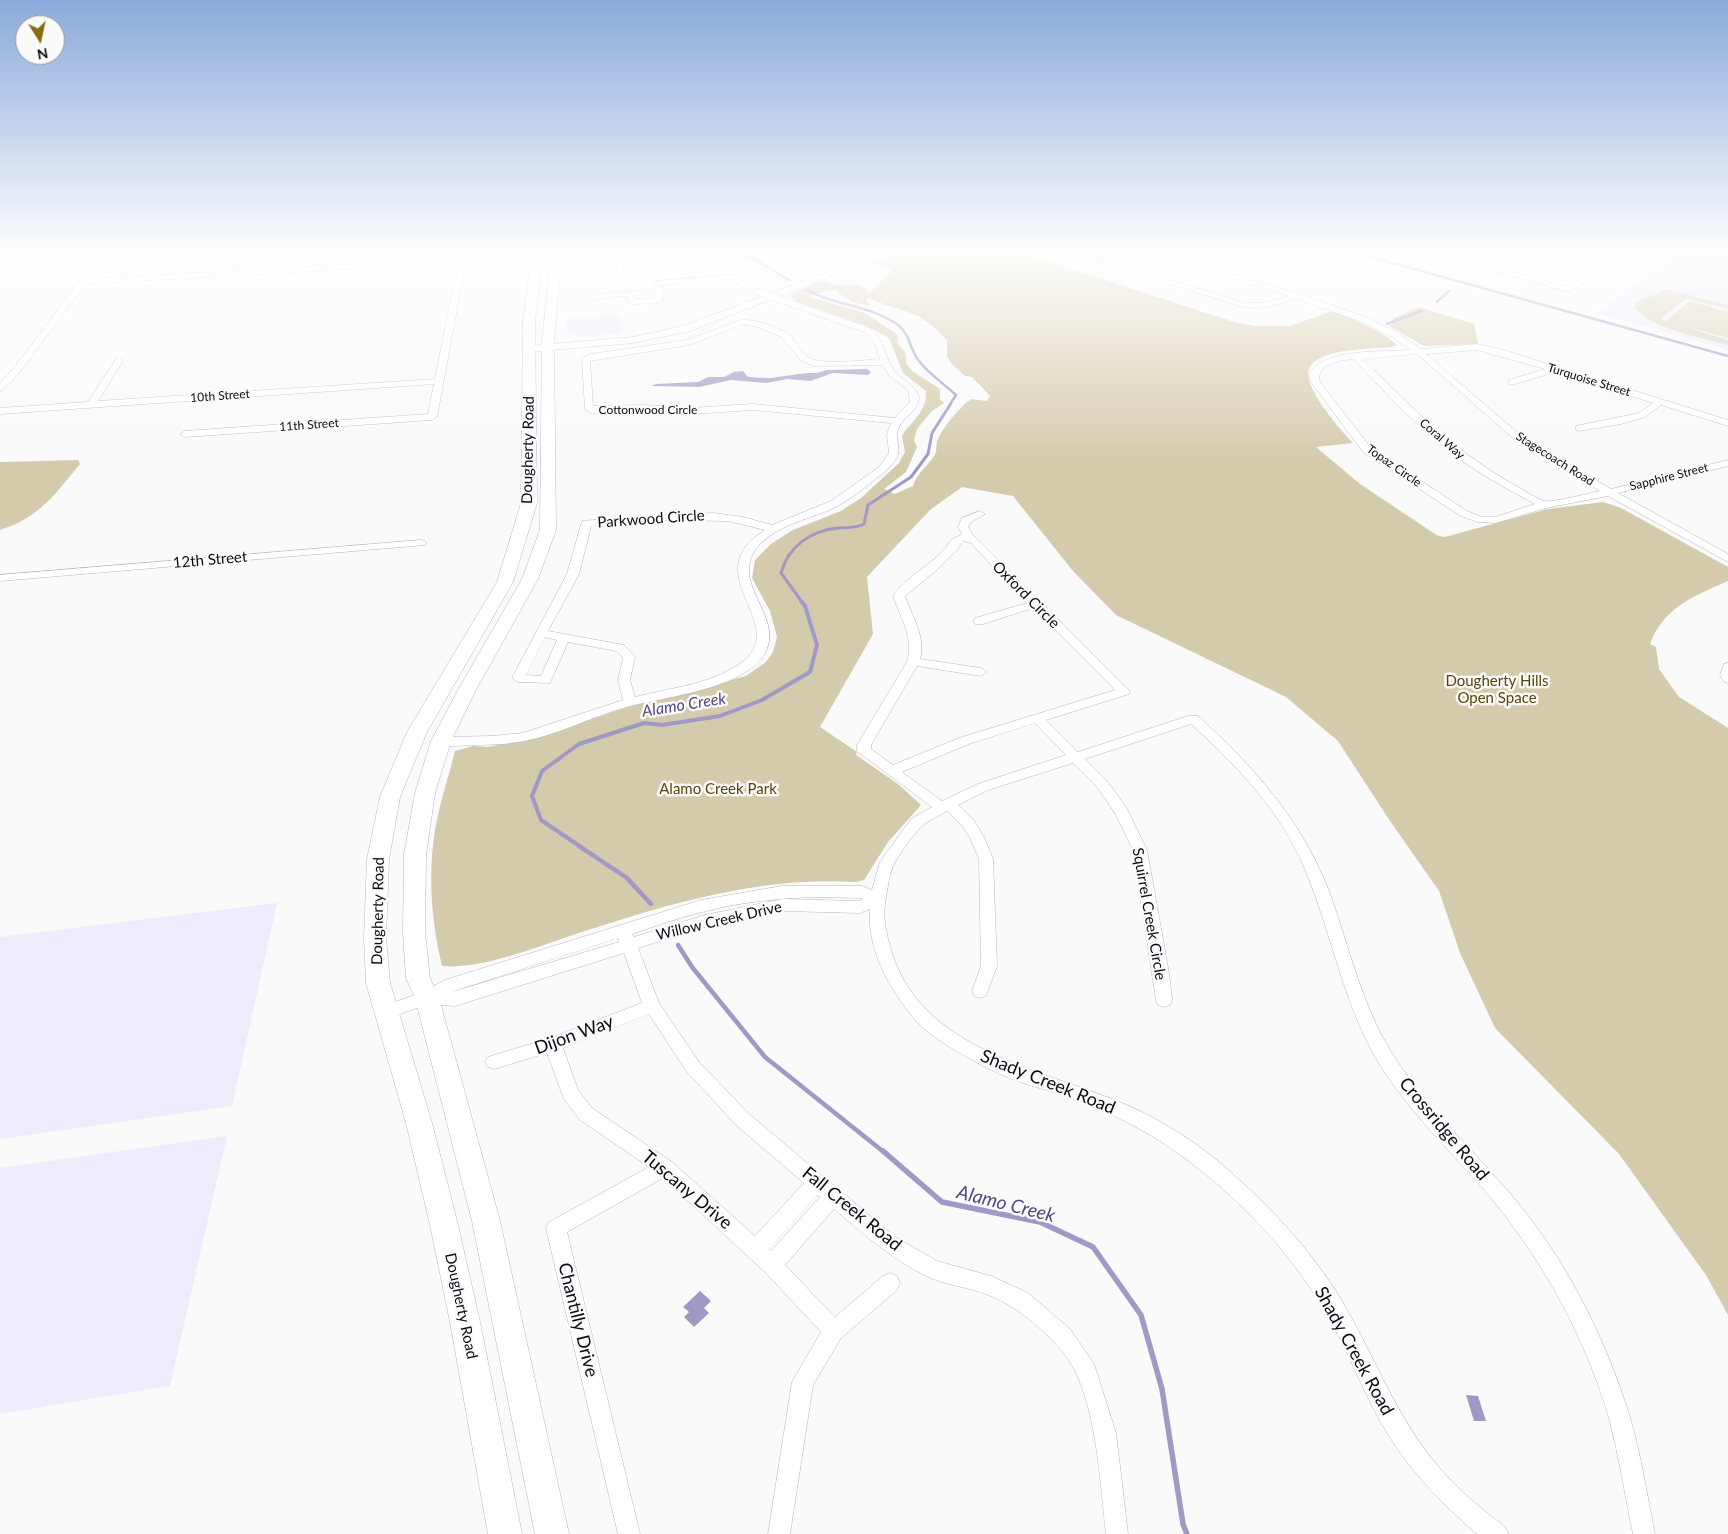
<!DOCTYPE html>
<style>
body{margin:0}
#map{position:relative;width:1728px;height:1534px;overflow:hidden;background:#fafafa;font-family:Lato,sans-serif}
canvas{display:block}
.north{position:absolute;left:15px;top:15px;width:50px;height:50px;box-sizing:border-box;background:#fafafa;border:1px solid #9b9a9e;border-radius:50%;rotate:170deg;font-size:14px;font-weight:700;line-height:20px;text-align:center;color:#0d0a15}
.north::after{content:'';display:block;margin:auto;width:18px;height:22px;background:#886d0d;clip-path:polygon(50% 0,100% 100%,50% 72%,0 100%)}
</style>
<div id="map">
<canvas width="1728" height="1534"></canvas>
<div class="north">N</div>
</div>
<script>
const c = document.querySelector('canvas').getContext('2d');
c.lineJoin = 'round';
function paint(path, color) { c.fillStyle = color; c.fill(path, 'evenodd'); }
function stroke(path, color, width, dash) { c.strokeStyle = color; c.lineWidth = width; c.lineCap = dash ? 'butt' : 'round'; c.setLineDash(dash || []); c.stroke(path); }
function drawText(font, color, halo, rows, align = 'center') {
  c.font = font + ' Lato,sans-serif'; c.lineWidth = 5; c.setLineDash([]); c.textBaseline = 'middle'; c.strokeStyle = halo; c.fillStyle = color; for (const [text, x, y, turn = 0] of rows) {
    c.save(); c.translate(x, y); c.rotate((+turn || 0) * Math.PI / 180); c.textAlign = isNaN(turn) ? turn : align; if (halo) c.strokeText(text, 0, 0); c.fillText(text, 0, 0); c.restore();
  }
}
const built = new Path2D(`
 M1685 249H1728V350L1596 313Z
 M620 314 621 333 579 337 566 332 567 317Z
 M277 903 232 1106 0 1139V937Z
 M227 1136 170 1386 0 1414V1168Z`);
const green = new Path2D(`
 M907 249H1011L1234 322 1255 326H1290L1333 311C1356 320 1379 329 1397 345L1393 347C1373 349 1324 348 1311 365 1297 382 1341 430 1353 443L1316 447 1360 484 1438 536 1445 537 1548 509 1603 502 1621 508 1728 567V581C1694 596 1664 607 1650 644L1656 647 1659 669 1679 697 1728 728V1315L1706 1275 1619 1154 1495 1028 1460 953 1439 891 1390 821 1338 741 1286 697 1116 615 1073 571 1013 496 962 487 930 510 867 577 873 634 820 727 857 752 856 755 898 784 921 805 888 842 864 880 856 882C765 876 674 902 588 930 547 943 484 970 442 966 432 924 428 880 434 837 438 808 448 779 455 751L473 746 488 747 541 736 628 707 746 676 766 662 773 652 777 637 770 611 752 578 755 560 771 544 793 530 841 511 861 498 899 463 905 452 902 436C911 421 928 411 926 391L903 373 889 338 867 326 797 302 789 295 821 281 835 285H857L867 289 869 294 892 270 871 262ZM835 289C846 300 856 305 871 305L867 302 868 298C903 313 918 308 947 340V356L951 363 965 376 972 377 990 396 987 401 971 399C960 407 941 429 937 442 936 446 937 450 935 454 929 466 917 472 913 486L895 494 884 489 906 472 917 447 914 440 917 429 932 411 944 403 940 399V389L912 371 906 363V354L897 343 898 336 895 333 865 313 808 296Z
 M1666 289 1728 305V309L1686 299 1660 319 1728 340V345C1701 337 1653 330 1635 308L1636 303C1646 295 1657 297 1666 289Z
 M1690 301 1728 312V338L1666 321Z
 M1419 307 1474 324 1478 344 1424 346 1389 326 1397 321 1392 319Z
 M78 460 80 464C55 494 39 518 0 530V462Z`);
const water = new Path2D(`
 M867 369 871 372 868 375 833 373 810 381 787 379 766 383 731 380 699 387 651 386 656 384 698 382 708 377H724L734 372 743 371 748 377 770 378 807 373H817L827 370Z
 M700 1291 711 1301 704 1308 709 1313 694 1327 684 1317 689 1312 683 1307Z
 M1466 1395 1478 1396 1486 1421H1474Z`);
const streamFar4 = new Path2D(`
 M720 249 753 258 789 280
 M1342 249 1728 356
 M805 289C834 306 871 305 898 325 910 334 910 350 919 361 929 374 944 384 956 395L949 406
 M1437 302 1449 291
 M1387 324 1421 311`);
const streamFar3 = new Path2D(`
 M802 602 781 573C788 547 810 531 837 528 846 527 855 529 864 524L868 505 911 477 928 454 932 433 950 405`);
const streamFar2 = new Path2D(`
 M581 847 541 820 532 796 542 771 579 744 644 723 662 725 720 716 762 700 810 672 817 645 805 606 801 601`);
const streamFar1 = new Path2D(`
 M579 846 627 878 651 904
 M678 945 692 967 765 1057 885 1153`);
const stream = new Path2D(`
 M883 1151 942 1202 1040 1222 1093 1247 1141 1315 1162 1389 1183 1524 1187 1534`);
const minor = new Path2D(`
 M104 249H112L89 279 459 258 462 249H468L437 417 432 420 185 437 180 434 185 431 428 414 434 384 0 414V408L88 402 116 359 119 358 123 361 98 401 435 379 458 263 86 284 19 373 3 390 0 391V383L13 369Z
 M622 249 625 274 621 276 617 274 616 253 557 257 553 255 557 253Z
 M773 249H783L795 253 808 249H818L795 258Z
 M1061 249H1071L1244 303H1264L1288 296 1138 249H1148L1300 294 1369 318 1398 333 1421 349 1477 344 1500 349 1728 420V426L1661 405 1645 417 1621 424 1579 431 1576 430V426L1639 413 1653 403 1555 372 1515 384H1509V380L1545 369 1477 350 1426 354 1519 434 1611 489 1728 460V466L1618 493 1728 554V562L1608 496 1546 508 1496 523 1477 522 1459 515 1363 452 1311 382 1309 375C1321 348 1383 352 1410 350L1392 337 1363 322 1296 299 1264 308 1243 307ZM1417 354 1513 438 1600 491C1590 493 1552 503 1544 501 1533 497 1521 488 1511 483 1453 450 1409 405 1363 359ZM1353 359C1382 388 1409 419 1441 445 1470 469 1502 486 1535 504L1495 517H1482L1467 511 1371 448 1320 382C1315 364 1340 360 1353 359Z
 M1416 249H1427L1568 287 1595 268 1527 251V249H1537L1600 265 1623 249H1631L1606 267V270L1569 292Z
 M734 275 755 288 870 328C886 341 884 358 895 372 904 381 914 384 919 397 919 411 905 415 899 427 893 438 903 448 896 459 891 468 882 474 874 480 860 492 845 503 827 511 804 520 778 526 760 544 725 581 786 616 765 653 745 690 660 697 623 708 595 716 569 729 541 737 518 744 494 745 470 745 459 746 447 747 436 744L434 741 436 738 441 737 492 736 523 733 623 700 618 680 623 658 616 651 568 642 550 683 518 682 512 678 567 574 582 521 652 515 713 513 743 517 772 525 831 501 879 467 889 453 887 434 891 423 753 410 692 414 645 411 591 413 585 409 582 358 591 354 687 340 741 320C753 319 778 326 788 334 796 340 800 352 808 357 821 366 863 360 880 359L873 340 864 332 749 292 732 279 662 285 663 301 659 303 633 304H630L626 296 602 298 597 301 593 299 599 294 637 291 641 293 634 296 636 299H655V281ZM742 325 755 326 782 337 801 361 814 366 882 365 890 376 908 390 910 402 895 418 753 404 692 408 645 405 593 406 590 361 689 345ZM668 520 728 521 765 530C692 575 797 627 738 665 707 685 670 688 635 697L630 680 635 657 624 645 548 631 579 574 591 526ZM545 637 557 640 541 676 526 675Z
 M980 511 985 514 971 522 968 527 973 535 1130 691 1129 694 1046 720 1078 752 1188 716H1198C1252 765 1299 817 1327 886 1347 938 1358 994 1386 1043 1422 1107 1481 1155 1526 1213 1573 1273 1607 1344 1630 1417 1641 1455 1647 1495 1655 1534H1633C1625 1495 1619 1456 1609 1418 1586 1340 1546 1266 1495 1203 1454 1153 1405 1110 1373 1053 1341 994 1330 928 1304 867 1280 810 1236 765 1191 724L1085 759 1107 781 1126 807 1147 850 1169 973 1172 1000 1170 1005 1164 1007 1158 1005 1156 1000 1133 850 1115 813 1097 787 1073 763 988 790 958 805 973 819 984 837 993 859 997 966 986 996 980 998 974 996 972 991 981 966 979 859 970 838 963 827 947 811C939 816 927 821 920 828 912 836 898 856 893 866 889 875 888 887 886 897 882 919 886 932 892 953 925 1058 1060 1071 1144 1113 1173 1128 1203 1147 1227 1169 1273 1209 1315 1254 1346 1308 1377 1362 1397 1418 1438 1466 1452 1483 1474 1503 1491 1516 1499 1523 1505 1524 1509 1534H1477C1444 1506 1412 1473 1389 1436 1366 1400 1352 1359 1331 1322 1294 1255 1241 1199 1179 1154 1145 1129 1105 1110 1065 1096 1049 1090 1033 1087 1017 1081 990 1071 939 1044 919 1024 906 1010 896 995 887 979 876 958 868 934 870 909L860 913 783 911 705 927 638 948 659 1003 699 1062 749 1114 894 1236 937 1261 991 1276 1028 1293 1070 1329 1094 1364 1116 1433 1128 1534H1106C1100 1482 1098 1427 1078 1377 1066 1346 1019 1306 988 1295 968 1287 945 1285 926 1276 892 1259 863 1234 834 1209L785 1265 835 1317 883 1276 890 1273 897 1276 900 1283 897 1290 841 1338 813 1385 790 1534H768L792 1382 821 1332 765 1272 663 1178 567 1232 640 1534H618L546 1228 549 1222 649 1167 580 1120 564 1099 547 1053 494 1069 488 1067 485 1062 488 1057 550 1038 642 1003 624 953 455 1006 428 1004 386 1019 380 1017 378 1012 380 1007 421 993 445 980 701 900 782 886H862L872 890 880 862 911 819 932 807 857 751V745L907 662C914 637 901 619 893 596 908 573 937 564 951 540L962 534 958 527 962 518ZM963 541 971 543 1027 603 975 618 973 621 975 624H983L1033 608 1115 690 959 738 893 765 871 749V745L917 666 981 676 987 672 981 668 920 659C926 636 912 617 905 596L938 569 957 550ZM1035 723 1066 755 978 784 942 801 902 772 969 744ZM819 897 860 898 863 899 859 901 783 899 705 915 634 937 632 934C655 926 678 918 702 912 740 902 779 898 819 897ZM618 938 619 942 452 992 457 990ZM649 1014 687 1072 737 1126 804 1183 755 1236 672 1162 592 1108 578 1090 563 1048ZM817 1195 820 1197 771 1251 769 1249Z
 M421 540 425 541 427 543 425 545 0 581V575Z
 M1728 663V683L1724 682 1720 675 1724 664Z`);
const tertiary = new Path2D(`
 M889 249H901L690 331 633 343 529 352 523 349 529 346 633 337 683 326Z`);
const secondary = new Path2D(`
 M533 249H543L535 322 537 503 513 582 427 732 400 797 389 859 386 938 390 983 432 1123 458 1225 480 1322 522 1534H488L450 1322 430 1225 406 1123 366 983 364 938 367 859 380 797 407 732 497 582 521 503 523 322Z
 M552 249H562L554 342 556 530 538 579 476 690 451 741 435 793 426 855 425 933 430 978 439 998 500 1221 569 1534H535L472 1221 415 998 406 978 403 933 404 855 415 793 431 741 458 690 522 579 540 530 542 342Z`);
const farStreetnames = [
 ["Turquoise Street",1589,380,17],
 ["10th Street",220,396,-4],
 ["Cottonwood Circle",648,410],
 ["11th Street",309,425,-4],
 ["Coral Way",1442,439,41],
 ["Stagecoach Road",1555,459,32],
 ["Topaz Circle",1394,466,35],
 ["Sapphire Street",1669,477,-14]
];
const streetNames = [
 ["Dougherty Road",528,450,-89],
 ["Parkwood Circle",651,519,-4],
 ["12th Street",210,560,-5],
 ["Oxford Circle",1026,595,45],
 ["Dougherty Road",378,911,-89],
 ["Squirrel Creek Circle",1149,914,80],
 ["Willow Creek Drive",719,921,-13],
 ["Dougherty Road",461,1306,78]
];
const parkNames = [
 ["Dougherty Hills",1497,681],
 ["Open Space",1497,698],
 ["Alamo Creek Park",718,789]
];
const waterNames = [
 ["Alamo Creek",684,705,-9]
];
const nearStreetnames = [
 ["Dijon Way",574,1035,-20],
 ["Shady Creek Road",1048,1082,22],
 ["Crossridge Road",1444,1129,50],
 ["Tuscany Drive",687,1190,40],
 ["Fall Creek Road",852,1209,39],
 ["Chantilly Drive",578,1320,76],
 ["Shady Creek Road",1354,1351,61]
];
const nearWaternames = [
 ["Alamo Creek",1006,1204,14]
];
paint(built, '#eeecfc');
paint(green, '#d4caac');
paint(water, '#a199c5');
stroke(streamFar4, '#a199c5', 2.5);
stroke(streamFar3, '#a199c5', 3);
stroke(streamFar2, '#a199c5', 4);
stroke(streamFar1, '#a199c5', 4.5);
stroke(stream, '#a199c5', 5.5);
stroke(minor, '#b5b0cf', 1);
stroke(tertiary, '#b5b0cf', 1);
stroke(secondary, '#b5b0cf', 1);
paint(minor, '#fff');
paint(tertiary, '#fff');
paint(secondary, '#fff');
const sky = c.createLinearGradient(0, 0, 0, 463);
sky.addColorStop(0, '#8ba9da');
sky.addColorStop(0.54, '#fdfdfd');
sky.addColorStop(1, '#fdfdfd00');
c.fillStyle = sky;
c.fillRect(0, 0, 1728, 463);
drawText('12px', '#0d0a15', '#fafafa', farStreetnames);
drawText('15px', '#0d0a15', '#fafafa', streetNames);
drawText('15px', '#57460b', '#fafafa', parkNames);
drawText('italic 16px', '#544680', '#fafafa', waterNames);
drawText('18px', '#0d0a15', '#fafafa', nearStreetnames);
drawText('italic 19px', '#544680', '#fafafa', nearWaternames);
</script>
